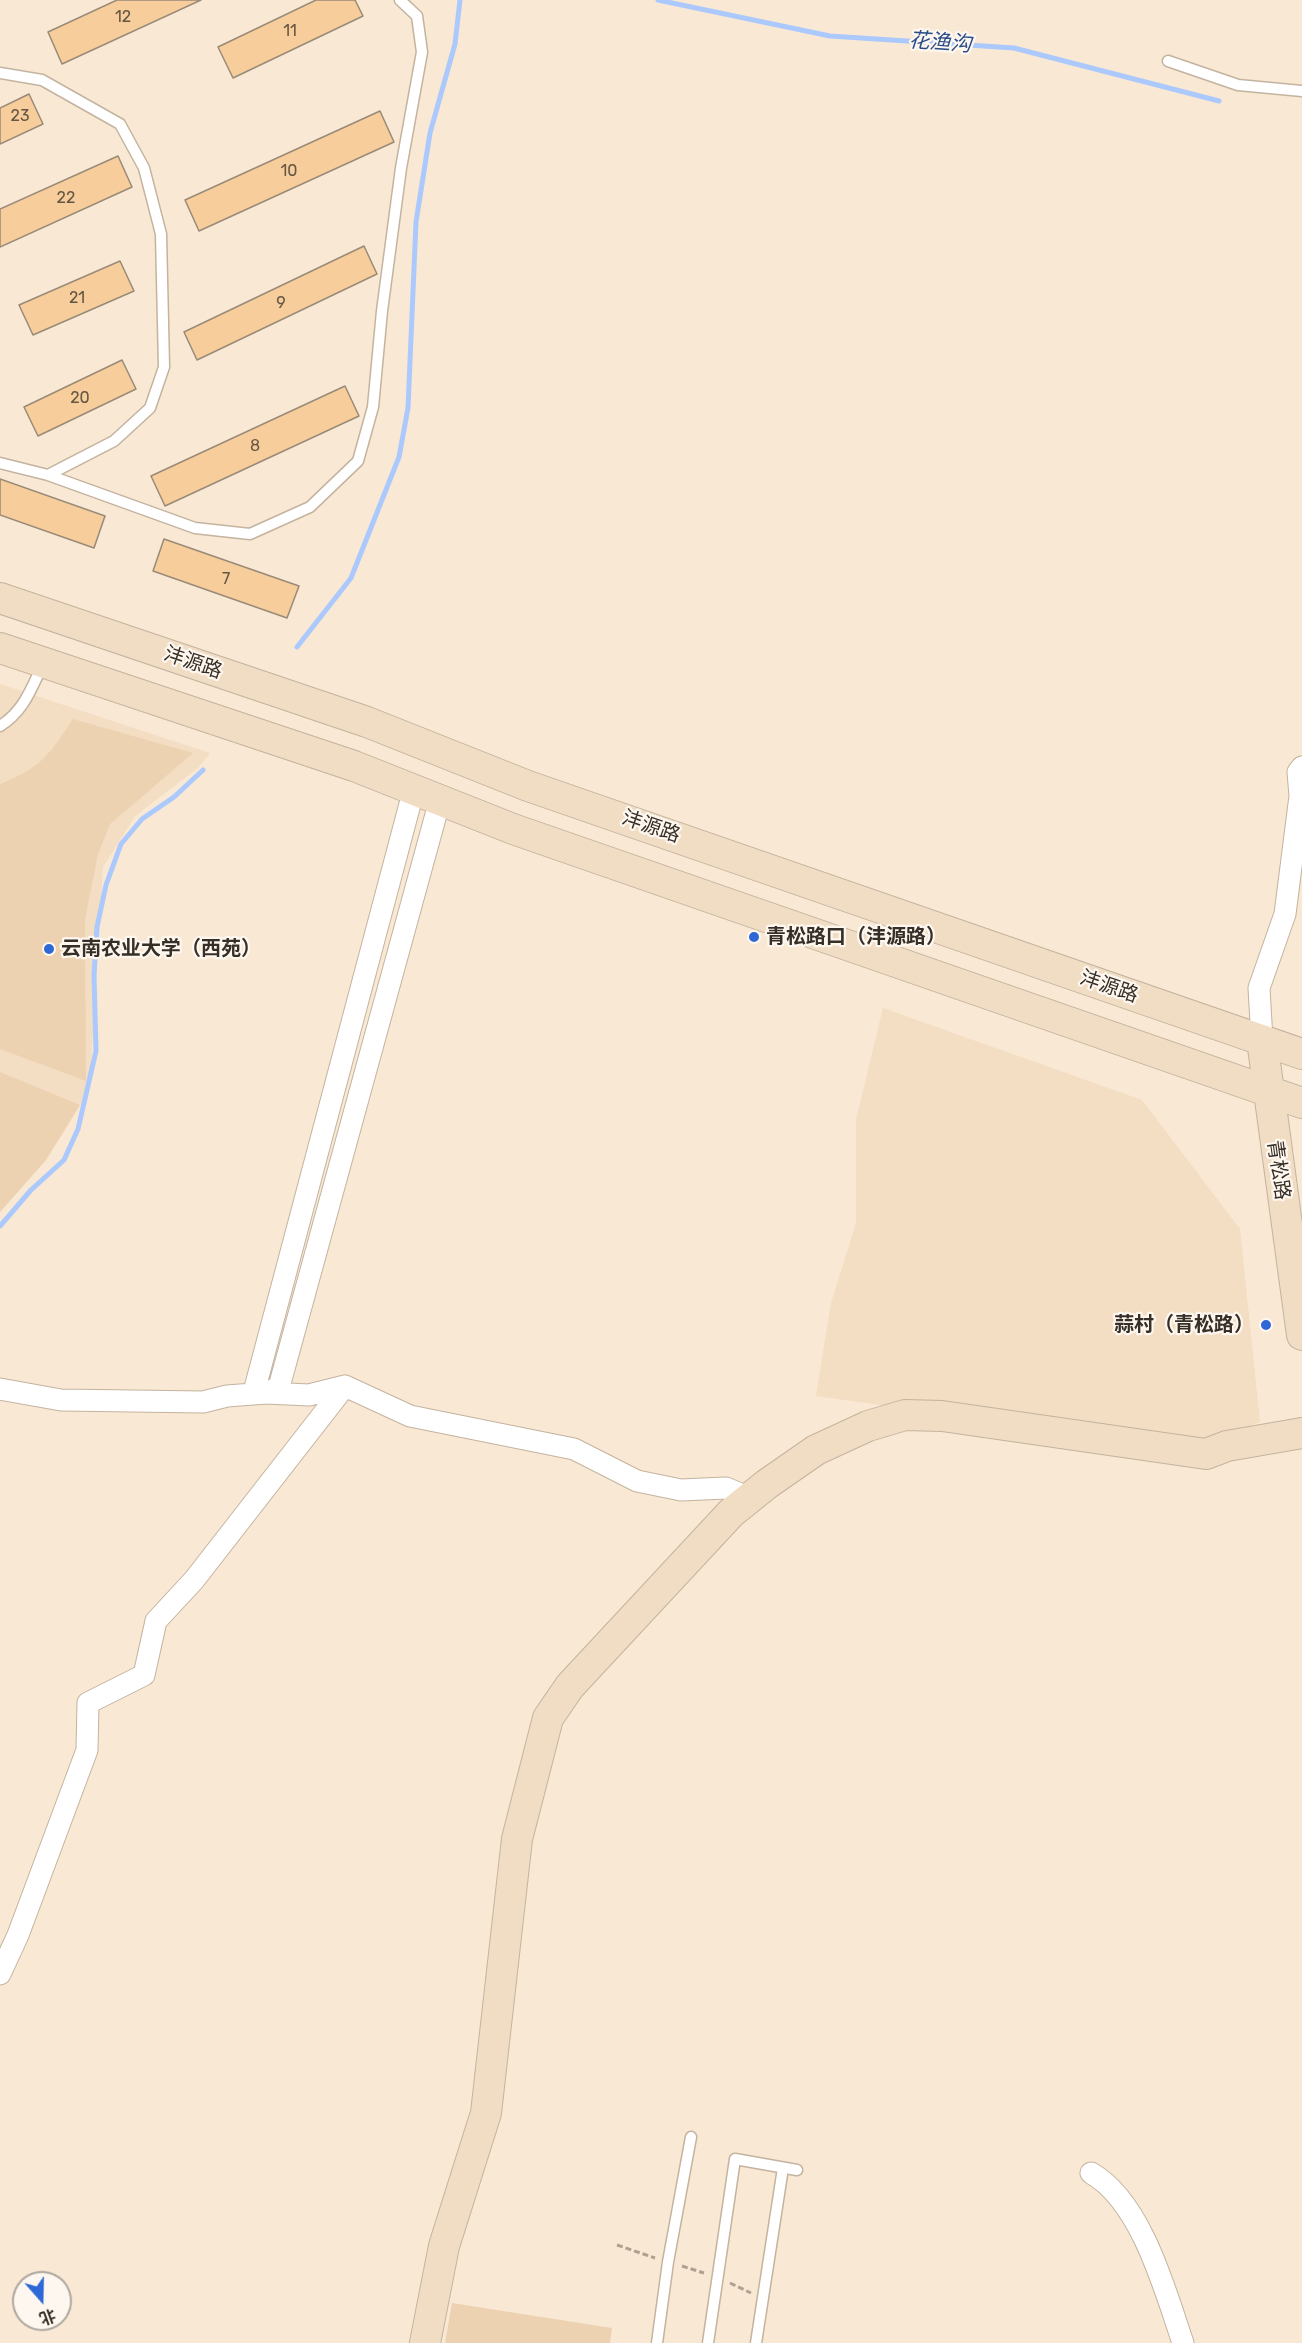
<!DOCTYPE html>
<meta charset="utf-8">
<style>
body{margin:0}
#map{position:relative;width:1302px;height:2343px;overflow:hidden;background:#f9e8d4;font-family:Rubik,"Noto Sans SC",sans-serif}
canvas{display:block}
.north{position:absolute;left:12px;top:2271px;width:60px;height:60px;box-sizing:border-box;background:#fef7ef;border:2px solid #aea79f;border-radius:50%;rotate:160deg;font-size:16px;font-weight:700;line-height:24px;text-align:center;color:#352f27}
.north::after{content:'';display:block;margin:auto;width:21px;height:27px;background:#2e68d6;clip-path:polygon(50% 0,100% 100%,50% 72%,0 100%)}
</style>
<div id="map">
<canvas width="1302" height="2343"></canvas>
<div class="north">北</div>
</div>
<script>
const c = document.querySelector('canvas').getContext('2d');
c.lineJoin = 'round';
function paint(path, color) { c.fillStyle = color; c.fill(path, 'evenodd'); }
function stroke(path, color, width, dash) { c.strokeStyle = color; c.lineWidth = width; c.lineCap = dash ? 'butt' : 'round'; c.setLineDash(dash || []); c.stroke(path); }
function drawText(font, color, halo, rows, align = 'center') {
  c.font = font + ' Rubik,"Noto Sans SC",sans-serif'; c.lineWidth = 4.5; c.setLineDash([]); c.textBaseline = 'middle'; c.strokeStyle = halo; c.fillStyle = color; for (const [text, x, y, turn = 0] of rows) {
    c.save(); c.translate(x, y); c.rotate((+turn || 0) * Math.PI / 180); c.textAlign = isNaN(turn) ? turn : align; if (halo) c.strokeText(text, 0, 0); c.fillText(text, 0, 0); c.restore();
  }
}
const built = new Path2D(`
 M0 684 210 753 198 768 135 816 103 867 90 1081 84 1099 46 1160 0 1212Z
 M883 1008 1142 1100 1240 1229 1260 1422 1189 1448 816 1396 831 1303 856 1223V1120Z`);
const green = new Path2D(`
 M73 719 193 753 110 824 98 854 85 919 86 1081 0 1049V784C41 768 50 754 73 719Z
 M0 1072 80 1105 46 1160 0 1212Z
 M452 2303 612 2328 610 2343H445Z`);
const stream = new Path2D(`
 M658 0 830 36 1014 48 1219 101
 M297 647 351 578 399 457 408 408 416 222 430 133 455 44 460 0
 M0 1226 31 1190 64 1160 78 1129 96 1051 94 975 97 927 106 885 121 844 142 819 174 797 203 770`);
const building = new Path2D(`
 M117 0H201L62 64 48 32Z
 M316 0H355L363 16 233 78 218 47Z
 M29 94 43 124 0 144V108Z
 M380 111 394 142 199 231 185 200Z
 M118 156 132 187 0 247V209Z
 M364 246 377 274 197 360 184 332Z
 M120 261 134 291 33 335 19 305Z
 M122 360 136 389 38 436 24 407Z
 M345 386 359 416 165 506 151 476Z
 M0 479 105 516 94 548 0 515Z
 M164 539 299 586 287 618 153 571Z`);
const path = new Path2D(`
 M617 2245 655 2258
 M682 2266 704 2273
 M730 2283 751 2293`);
const lane = new Path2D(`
 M1168 61 1238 85 1302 91
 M0 73 42 80 120 124 144 168 161 234 164 367 150 408 114 441 48 475 0 463
 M48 475 195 528 250 534 310 507 358 461 373 407 382 311 401 168 422 52 417 16 400 0
 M0 726C24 711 31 689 43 664
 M657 2343 668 2262 691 2137
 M708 2343 735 2159 797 2170
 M756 2343 783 2168`);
const street = new Path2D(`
 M414 789 255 1388 266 1393 279 1387 440 800
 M1262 1040 1259 988 1285 914 1300 796 1298 772 1302 767
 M0 1389 61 1400 203 1402 227 1396 266 1393 309 1395 345 1386
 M0 1974 18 1935 87 1750 88 1703 144 1675 156 1621 194 1580 345 1386 410 1416 574 1449 637 1481 681 1490 726 1488 750 1498
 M1091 2173C1141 2201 1165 2290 1183 2343`);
const secondary = new Path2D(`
 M0 598 367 722 528 786 1302 1054
 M0 648 354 766 513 829 1302 1103
 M1262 1040 1302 1335
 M425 2343 444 2246 486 2113 517 1839 548 1718 570 1686 731 1513 767 1484 816 1450 868 1426 905 1415 942 1416 1206 1454 1227 1446 1302 1433`);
const markers = [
 [754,937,6,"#2e68d6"],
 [49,949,6,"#2e68d6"],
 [1266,1325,6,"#2e68d6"]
];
const numberNames = [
 ["12",123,17],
 ["11",290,31],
 ["23",20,116],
 ["10",289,171],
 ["22",66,198],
 ["21",77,298],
 ["9",281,303],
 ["20",80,398],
 ["8",255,446],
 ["7",226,579]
];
const streetNames = [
 ["沣源路",193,663,19],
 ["沣源路",651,827,19],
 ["沣源路",1109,987,19],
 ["青松路",1278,1170,82]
];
const poiNames = [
 ["青松路口（沣源路）",766,937],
 ["云南农业大学（西苑）",61,949],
 ["蒜村（青松路）",1254,1325,"right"]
];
const waterNames = [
 ["花渔沟",940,43,4]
];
paint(built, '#f3ddc3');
paint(green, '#edd2b1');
stroke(stream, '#abc9fd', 5);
paint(building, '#f7ce9b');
stroke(building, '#998a78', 1.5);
stroke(lane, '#c3b39f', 13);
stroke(street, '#c3b39f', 23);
stroke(secondary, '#c3b39f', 32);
stroke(path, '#aea192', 3, [6, 3]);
stroke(lane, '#fff', 10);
stroke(street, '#fff', 21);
stroke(secondary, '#f0ddc3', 30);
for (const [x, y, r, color] of markers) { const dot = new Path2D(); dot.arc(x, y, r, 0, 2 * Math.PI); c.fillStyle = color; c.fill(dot); stroke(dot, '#fef7ef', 2); }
drawText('16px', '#665744', null, numberNames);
drawText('20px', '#352f27', '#fef7ef', streetNames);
drawText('bold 20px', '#352f27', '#fef7ef', poiNames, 'left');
drawText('italic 21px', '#2a4c89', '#fef7ef', waterNames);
</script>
